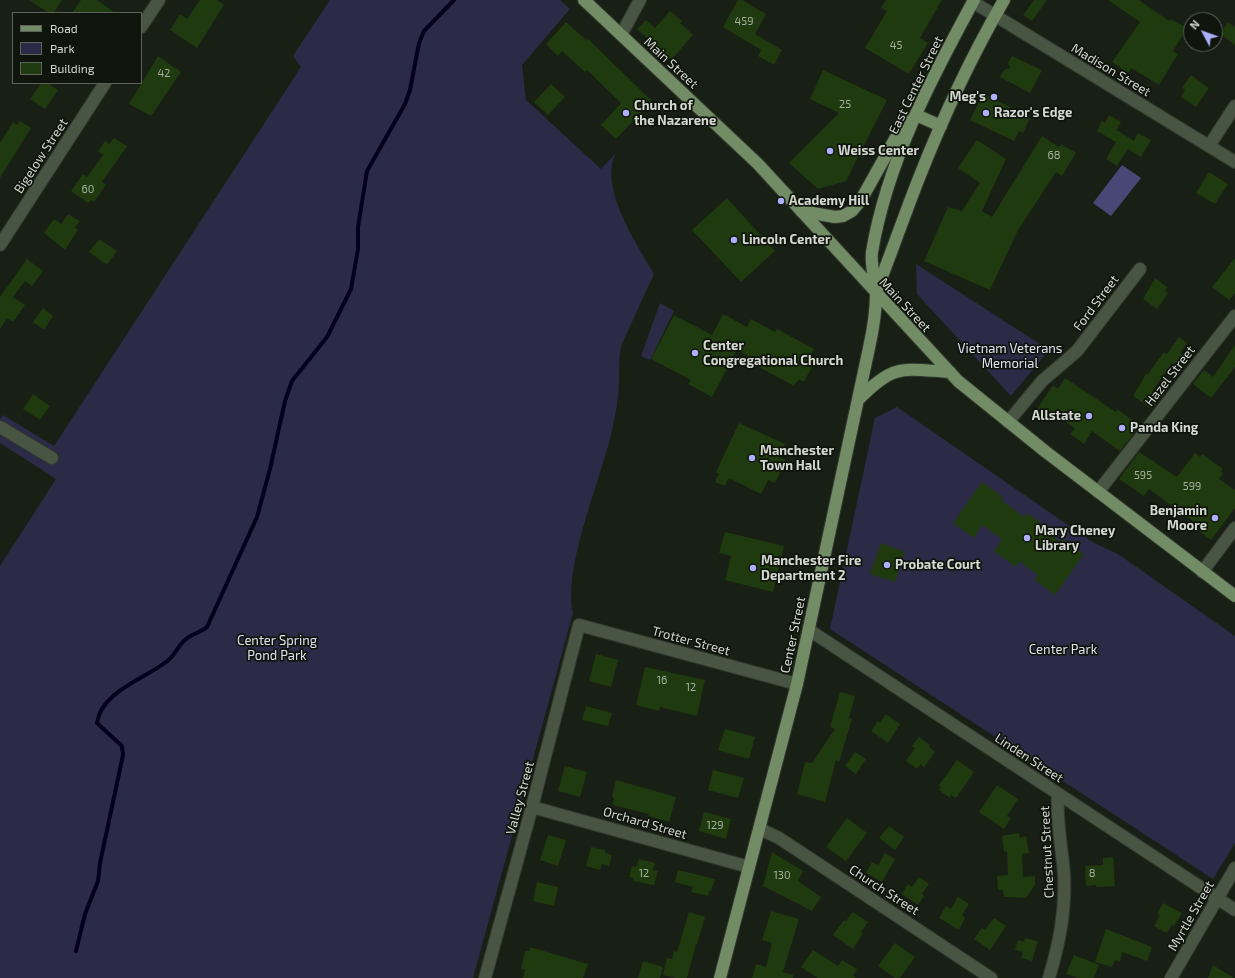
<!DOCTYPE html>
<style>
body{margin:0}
#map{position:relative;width:1235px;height:978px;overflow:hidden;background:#181f15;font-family:"Exo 2",sans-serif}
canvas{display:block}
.legend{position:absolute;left:12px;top:12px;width:130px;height:72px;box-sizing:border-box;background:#0f150c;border:1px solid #5d635b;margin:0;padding:5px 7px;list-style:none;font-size:12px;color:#d3d8d1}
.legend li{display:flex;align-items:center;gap:8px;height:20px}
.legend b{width:20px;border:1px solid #5d635b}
.north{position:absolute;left:1183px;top:12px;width:40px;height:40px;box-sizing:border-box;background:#0f150c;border:1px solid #5d635b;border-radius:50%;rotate:311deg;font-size:11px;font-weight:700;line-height:16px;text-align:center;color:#d3d8d1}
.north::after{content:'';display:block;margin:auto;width:14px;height:18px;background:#adaffb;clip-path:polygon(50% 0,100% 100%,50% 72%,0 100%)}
</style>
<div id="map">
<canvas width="1235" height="978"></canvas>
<ul class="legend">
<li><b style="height:5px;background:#728d66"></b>Road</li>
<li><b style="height:11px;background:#2b2b47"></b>Park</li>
<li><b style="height:11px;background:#1f3a0e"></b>Building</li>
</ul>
<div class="north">N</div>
</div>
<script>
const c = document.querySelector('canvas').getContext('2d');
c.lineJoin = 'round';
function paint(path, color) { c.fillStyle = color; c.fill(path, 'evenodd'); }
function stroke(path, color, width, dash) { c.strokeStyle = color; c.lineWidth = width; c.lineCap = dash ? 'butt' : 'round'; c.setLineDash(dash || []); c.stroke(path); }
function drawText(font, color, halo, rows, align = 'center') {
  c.font = font + ' "Exo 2",sans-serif'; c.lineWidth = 3.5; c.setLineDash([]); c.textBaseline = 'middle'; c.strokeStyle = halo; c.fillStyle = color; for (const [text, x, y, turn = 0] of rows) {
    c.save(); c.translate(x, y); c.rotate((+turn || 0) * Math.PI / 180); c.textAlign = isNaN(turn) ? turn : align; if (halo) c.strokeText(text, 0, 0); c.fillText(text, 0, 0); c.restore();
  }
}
const green = new Path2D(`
 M330 0H560L570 9 522 65 526 100 601 169 616 153C598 187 637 244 654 274L621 346C619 357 619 367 619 379 619 396 616 413 612 430 601 481 563 565 573 613L473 978H0V566L56 479 0 443V419L3 415 54 446 301 67 293 56Z
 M916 264 1049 350 1011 396 917 294Z
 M660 303 674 311 650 360 641 356Z
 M897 407 1094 543 1118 554 1235 636V843L1213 879 830 629 875 418Z`);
const forest = new Path2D(`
 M1122 165 1141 178 1111 216 1093 203Z`);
const stream = new Path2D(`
 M76 951 85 914 98 881 100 863 123 755 122 746 97 723C101 692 144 679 166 662 175 656 178 645 186 639 192 634 201 632 207 627L257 517 270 469 285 401 292 381 327 337 351 289 358 249V227L367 171 405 104 410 90 419 43 424 31 454 0`);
const building = new Path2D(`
 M29 0H62L54 13H49Z
 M81 0H97L115 13H72Z
 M200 0H217L224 5 197 48 170 30 180 14 187 19Z
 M738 0H742L766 14 755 34 782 50 774 65 758 56 761 50 723 27Z
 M886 0H942L920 38 928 43 909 74 865 48 887 11 881 8Z
 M1034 0H1047L1032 21 1023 15Z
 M1108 0H1139L1169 21 1171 19 1187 28 1173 51 1178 54 1159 85 1131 68 1128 73 1112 62 1140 22Z
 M670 11 682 21 680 23 693 35 671 60 637 29 646 20 655 28Z
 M566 22 587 41 588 39 652 101 616 139 601 125 621 103 587 70 585 72 562 51 558 56 546 44Z
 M1228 22 1235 27V45L1220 34Z
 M158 56 181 72 151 116 129 104Z
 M1012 56 1042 70 1030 93 1000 77 1004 70 1010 68 1008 63Z
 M823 70 887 100 846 181 818 189 789 163 839 113 810 99Z
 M1191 75 1209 88 1196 107 1181 97 1185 90 1182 88Z
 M41 83H48L58 90 45 109 30 99Z
 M551 84 565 97 548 115 534 102Z
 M983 94 1027 115V117L1030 118 1023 133 1019 131 1014 141 970 120Z
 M1109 115 1121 122 1117 130 1134 141 1138 133 1151 140 1141 157 1128 149 1117 166 1106 159 1116 142 1097 131 1102 121 1105 123Z
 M20 121 31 128 0 178V143L13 122 17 125Z
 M1042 136 1059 147 1061 144 1076 153 1062 176 1056 172 1018 230 990 290 924 261 948 207 962 211 980 183 958 168 977 140 1006 159 982 211 992 217Z
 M114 138 127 146 102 182 106 185 94 202 91 200 88 203 71 191 83 174 87 177 103 155 98 151 105 141 109 144Z
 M1209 172 1228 184 1215 204 1196 193Z
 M727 198 775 251 741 282 692 230Z
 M68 214 80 221 75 228 78 230 65 250 44 233 54 219 61 224Z
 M99 239 117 251 107 265 89 252Z
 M1235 258V293L1229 300 1212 287Z
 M27 259 43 271 32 286 25 281 13 297 25 305 13 322 7 318 0 329V297Z
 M1155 278 1167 287 1165 291 1168 293 1157 309 1143 299Z
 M43 308 53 316 44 330 33 322Z
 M723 314 747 327 751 319 775 332 777 329 814 349 810 356 816 359 804 382 799 379 794 386 757 366 759 362 737 350 712 397 688 384 691 380 651 359 674 315 712 335Z
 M1179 337 1187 343 1180 353 1185 356 1176 368 1171 364 1158 383 1153 391 1161 396 1152 409 1133 396 1146 374 1147 375 1164 352 1167 354Z
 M1235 345V367L1211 398 1193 384 1204 370 1213 377Z
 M1065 378 1116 412 1117 409 1140 426 1120 451 1092 431 1084 444 1070 434 1075 428 1053 414 1048 421 1035 412 1053 385 1058 389Z
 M33 394 50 406 40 420 23 409Z
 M739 423 785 444 779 457 786 460 775 483 768 480 761 494 729 478 725 486 715 482 719 474 716 472Z
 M1139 452 1177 477 1195 453 1200 457 1202 454 1223 469 1221 472 1223 473 1219 479 1235 490V508L1211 540 1194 527 1197 524 1149 489 1144 496 1119 479Z
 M982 482 1003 497 1001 500 1024 517 1027 513 1040 522 1037 526 1061 542 1063 539 1084 554 1055 595 1035 580 1038 575 1019 561 1016 567 994 551 1002 539 982 525 974 538 953 523Z
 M725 532 784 546 773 592 725 580 731 556 719 553Z
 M881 543 905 552 895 582 870 574Z
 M596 654 618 660 611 687 589 681Z
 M645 667 705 680 697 716 660 707 659 711 636 705Z
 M840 692 855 696 849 718 852 719 839 762 836 760 825 802 797 794 805 762 812 763 835 729 830 727Z
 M586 706 612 713 608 726 582 720Z
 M886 714 900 724 888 743 871 731 878 721 880 723Z
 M725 729 755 737 749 759 718 750Z
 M919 737 930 745 929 747 935 752 924 767 921 764 917 769 906 761 915 748 912 746Z
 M855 752 866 759 856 774 845 766Z
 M957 760 974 772 956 798 951 795 950 798 939 790 941 787 939 785Z
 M565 766 587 772 580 797 558 791Z
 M713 770 744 778 738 798 708 790Z
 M616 780 676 797 669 822 648 816 649 814 612 805 614 798 612 797Z
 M997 785 1018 799 1007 816 1011 818 1004 829 979 812Z
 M704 812 731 819 726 839 699 831Z
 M847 818 867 833 846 861 826 847Z
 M889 826 904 837 895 850 879 838Z
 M1019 833 1020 838 1026 836 1029 853 1022 854 1023 877 1035 876V885L1026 898 1004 897 1003 890H998L997 876 1008 875 1007 852 1004 851 1002 836Z
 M548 835 566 840 558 866 540 860Z
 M591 847 605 850V853L612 855 609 866 602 864 600 870 586 866Z
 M772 852 803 871 798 881 821 897 812 911 763 886Z
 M885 853 895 859 882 882 866 873 872 862 878 865Z
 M1113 857 1115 886 1096 887V885L1086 886 1085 866 1103 865V858Z
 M639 859 655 863 653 870 658 871 654 885 633 881V878L629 877 632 866 636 867Z
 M678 870 715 879 711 891H709L708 896 691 892 693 887 675 882Z
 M919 877 929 884 922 894 924 896 918 905 902 894 908 884 912 887Z
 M537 882 558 887 554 906 533 901Z
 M958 897 969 904 962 915 965 918 959 930 939 918 946 906 951 909Z
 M1163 903 1182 913 1174 926 1172 925 1167 933 1154 926 1160 915 1157 914Z
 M771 911 799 919 783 972 793 975V978H752L756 964 766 967 772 943 762 940Z
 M689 912 705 917 697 944H696L687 978H676L663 975 667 958 672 959 674 951 677 952Z
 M853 912 868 922 861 932 863 933 853 949 833 935 844 920 846 921Z
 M994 918 1006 926 990 950 974 939 982 928 985 930Z
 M1106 929 1152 947 1147 961 1122 952 1120 962 1115 960 1112 967 1095 962Z
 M1025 938 1038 941 1032 961 1021 958 1023 952 1015 950 1018 940 1024 942Z
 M895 943 915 957 900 978H895L878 966Z
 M530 947 588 964 583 978H523L525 970 521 969 525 951H529Z
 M813 950 838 966 842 960 857 969 853 976 856 978H818L801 967Z
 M1074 955 1099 965 1094 978H1078L1066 974Z
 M643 961 663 967 660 978H638Z
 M1213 965 1234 978H1208Z`);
const street = new Path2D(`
 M973 2 1235 162
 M141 27 159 0
 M621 35 640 0
 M1209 146 1235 106
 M0 245 105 83
 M1008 422 1042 381 1077 351 1140 269
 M0 427 52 458
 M1098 492 1235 316
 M1202 572 1235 528
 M809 630 1235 910
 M532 807 749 867
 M760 829 779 838 991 978
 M485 978 532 807 579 625 797 684
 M1049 978C1059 944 1066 911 1064 874 1062 847 1056 822 1058 794
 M1171 978 1235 868`);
const primary = new Path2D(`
 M584 0 758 164 958 381 1046 452 1235 596
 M801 211 835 217 843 216 852 211 861 200 895 139 916 115 941 126
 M876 292C891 254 904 216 919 178 943 117 971 57 1004 0
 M858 400C894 363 902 369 950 372
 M720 978 797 684 869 348C873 330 876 311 876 294 876 279 870 266 872 252 887 162 931 79 974 0`);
const markers = [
 [994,97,4,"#adaffb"],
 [626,113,4,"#adaffb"],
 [986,113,4,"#adaffb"],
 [830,151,4,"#adaffb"],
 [781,201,4,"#adaffb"],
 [734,240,4,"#adaffb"],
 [695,353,4,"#adaffb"],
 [1089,416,4,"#adaffb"],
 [1122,428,4,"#adaffb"],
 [752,458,4,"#adaffb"],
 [1215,518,4,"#adaffb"],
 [1027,538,4,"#adaffb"],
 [887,565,4,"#adaffb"],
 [753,568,4,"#adaffb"]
];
const numberNames = [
 ["459",744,21],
 ["45",896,45],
 ["42",164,73],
 ["25",845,104],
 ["68",1054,155],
 ["60",88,189],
 ["595",1143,475],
 ["599",1192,486],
 ["16",662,680],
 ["12",691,687],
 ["129",715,825],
 ["12",644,873],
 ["8",1092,873],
 ["130",782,875]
];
const streetNames = [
 ["Main Street",671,63,43],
 ["Madison Street",1111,70,31],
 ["East Center Street",916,85,-64],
 ["Bigelow Street",41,156,-57],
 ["Ford Street",1096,303,-53],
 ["Main Street",905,305,47],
 ["Hazel Street",1170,376,-52],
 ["Center Street",793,635,-78],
 ["Trotter Street",691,641,15],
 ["Linden Street",1029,758,33],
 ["Valley Street",520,798,-75],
 ["Orchard Street",645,823,16],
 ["Chestnut Street",1047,852,-93],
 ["Church Street",884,890,33],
 ["Myrtle Street",1191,916,-60]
];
const poiNames = [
 ["Meg's",986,97,"right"],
 ["Church of",634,106],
 ["the Nazarene",634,121],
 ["Razor's Edge",994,113],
 ["Weiss Center",838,151],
 ["Academy Hill",789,201],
 ["Lincoln Center",742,240],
 ["Center",703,346],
 ["Congregational Church",703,361],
 ["Allstate",1081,416,"right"],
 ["Panda King",1130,428],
 ["Manchester",760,451],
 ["Town Hall",760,466],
 ["Benjamin",1207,511,"right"],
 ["Moore",1207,526,"right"],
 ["Mary Cheney",1035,531],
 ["Library",1035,546],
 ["Manchester Fire",761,561],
 ["Department 2",761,576],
 ["Probate Court",895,565]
];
const parkNames = [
 ["Vietnam Veterans",1010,349],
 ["Memorial",1010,364],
 ["Center Spring",277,641],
 ["Pond Park",277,656],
 ["Center Park",1063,650]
];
paint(green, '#2b2b47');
paint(forest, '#484877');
stroke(stream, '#05001f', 4);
paint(building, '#1f3a0e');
stroke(street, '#32392f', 14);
stroke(primary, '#32392f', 14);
stroke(street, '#485542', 12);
stroke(primary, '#728d66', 12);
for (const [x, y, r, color] of markers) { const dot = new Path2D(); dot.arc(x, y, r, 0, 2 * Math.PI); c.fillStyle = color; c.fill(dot); stroke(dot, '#0f150c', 1.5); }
drawText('11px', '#a6b0a0', null, numberNames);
drawText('13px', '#d3d8d1', '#0f150c', streetNames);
drawText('bold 13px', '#d3d8d1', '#0f150c', poiNames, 'left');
drawText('13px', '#e1e2f2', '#0f150c', parkNames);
</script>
